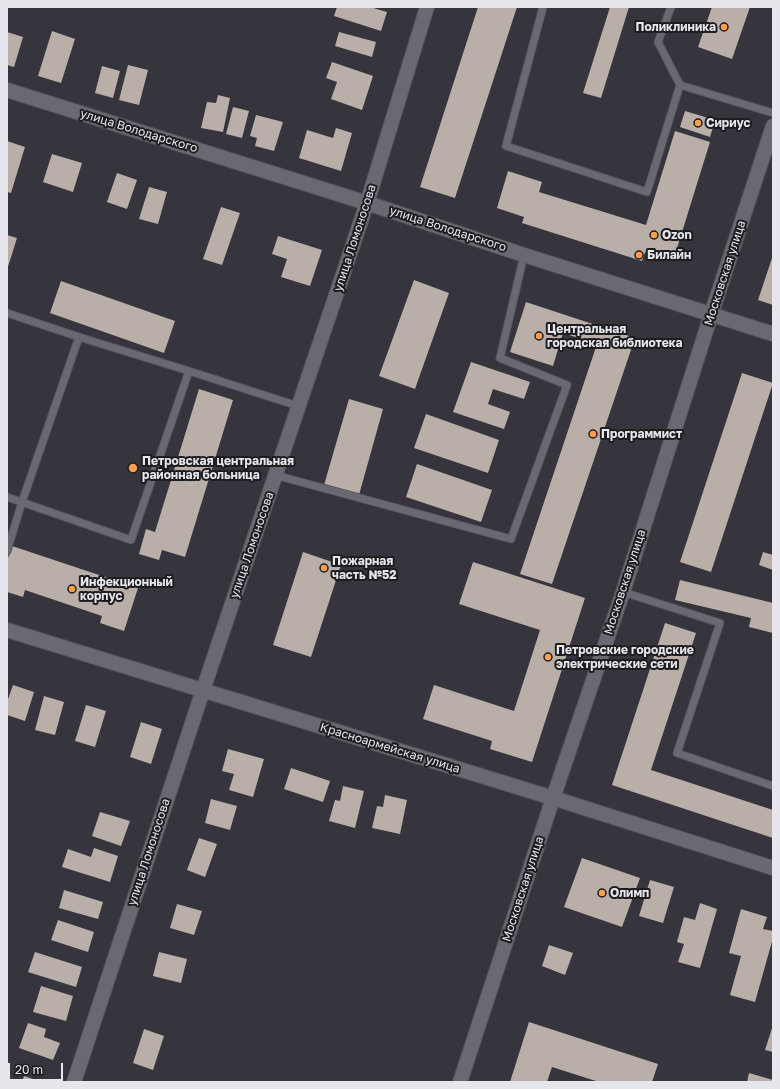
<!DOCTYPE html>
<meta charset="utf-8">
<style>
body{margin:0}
#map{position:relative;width:780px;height:1089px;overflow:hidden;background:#36343d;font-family:"Golos Text",sans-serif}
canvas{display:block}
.frame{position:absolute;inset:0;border:8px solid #e7e6ec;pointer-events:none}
.scale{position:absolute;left:8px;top:1063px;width:55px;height:18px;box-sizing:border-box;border:2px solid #e7e6ec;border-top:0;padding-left:5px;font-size:12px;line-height:14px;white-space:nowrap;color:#e7e6ec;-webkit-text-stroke:3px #1d1d20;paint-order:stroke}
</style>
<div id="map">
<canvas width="780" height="1089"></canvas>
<div class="frame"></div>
<div class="scale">20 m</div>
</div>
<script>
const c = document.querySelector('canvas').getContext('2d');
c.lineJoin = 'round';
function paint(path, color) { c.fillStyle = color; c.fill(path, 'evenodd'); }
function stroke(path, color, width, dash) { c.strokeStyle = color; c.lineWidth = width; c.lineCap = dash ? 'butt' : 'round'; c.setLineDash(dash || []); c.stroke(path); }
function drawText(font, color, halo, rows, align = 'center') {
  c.font = font + ' "Golos Text",sans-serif'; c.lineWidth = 4; c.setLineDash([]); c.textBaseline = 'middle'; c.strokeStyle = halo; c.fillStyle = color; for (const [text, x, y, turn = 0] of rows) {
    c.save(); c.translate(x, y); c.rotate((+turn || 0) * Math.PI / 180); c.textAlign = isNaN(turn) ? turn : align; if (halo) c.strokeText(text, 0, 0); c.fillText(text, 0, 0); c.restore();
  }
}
const building = new Path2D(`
 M337 7H370L387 12 381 31 334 16Z
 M478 7H517L455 198 420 187Z
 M610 7H629L601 98 583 93Z
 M712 7H750L732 59 698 47Z
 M52 31 75 39 61 83 38 76Z
 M7 32 23 37 14 67 7 65Z
 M339 32 376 42 372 57 335 46Z
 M332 62 373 76 362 110 331 99 337 82 326 78Z
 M128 65 148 70 139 105 119 100Z
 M102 66 120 71 113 98 95 93Z
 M218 95 230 98 223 132 201 128 207 102 216 103Z
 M233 107 249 111 242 138 226 134Z
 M685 111 715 120 710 137 680 127Z
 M256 115 283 122 274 151 255 146 257 138 250 136Z
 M336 128 352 133 341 171 299 158 307 130 333 138Z
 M675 131 710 142 673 261 645 252 642 261 522 223 524 217 497 208 508 171 542 182 539 192 646 225Z
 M7 141 25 147 11 193 7 192Z
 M52 154 82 163 73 192 43 182Z
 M117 173 137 180 127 209 107 202Z
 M149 187 167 192 158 224 139 219Z
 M221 207 240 213 222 265 203 259Z
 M7 235 17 238 7 270Z
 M278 236 322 250 310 286 281 277 287 259 272 254Z
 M773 255V305L758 300Z
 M414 280 449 293 415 389 379 376Z
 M61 281 175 321 164 353 50 313Z
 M526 302 635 338 552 584 520 574 597 344 563 333 553 366 510 352Z
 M471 362 530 382 524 399 493 389 488 404 510 412 504 429 453 412Z
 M742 373 773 383 711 572 680 562Z
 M199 389 233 400 185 557 162 550 159 560 139 554 146 529 155 532Z
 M349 399 383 409 359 495 324 485Z
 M426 414 499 440 488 473 414 448Z
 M417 464 492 490 481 522 406 497Z
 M12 546 138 588 124 631 100 623 102 616 25 590 23 597 7 592V561Z
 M303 552 341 565 311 657 273 645Z
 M763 552 773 555V570L759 565Z
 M473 562 585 598 532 762 490 749 492 741 423 719 434 685 514 711 540 630 459 604Z
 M680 580 773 603V633L749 627 751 618 675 600Z
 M665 623 696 633 651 770 773 810V838L612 785Z
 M13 685 34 692 25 721 7 715V702Z
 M44 696 64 702 55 735 35 730Z
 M86 705 106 711 95 747 75 741Z
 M141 722 162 729 151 764 130 757Z
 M228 749 264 759 253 797 229 790 234 774 222 771Z
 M291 768 330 781 323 802 284 789Z
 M343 786 364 791 355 828 329 821 335 800 340 801Z
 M385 795 407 800 400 834 372 828 377 806 383 807Z
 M211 799 237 806 230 830 205 823Z
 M100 812 130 821 121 846 92 836Z
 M199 838 217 844 205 877 187 870Z
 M94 848 118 856 110 882 62 867 68 849 91 857Z
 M582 858 640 878 622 927 564 907Z
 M650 880 674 887 663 923 639 916Z
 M64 890 103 902 98 919 59 908Z
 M700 903 717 909 700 968 678 962 684 944 677 942 684 917 695 920Z
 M177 904 202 911 194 935 170 928Z
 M741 909 767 917 763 929 773 931V938L755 1002 730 995 741 956 729 953Z
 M58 920 94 932 88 952 51 940Z
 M549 945 573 953 565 975 542 966Z
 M35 952 82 967 76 987 28 972Z
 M159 952 187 959 181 983 153 976Z
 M41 986 73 996 66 1021 33 1012Z
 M529 1022 658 1064 652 1082H599L552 1067 547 1082H510Z
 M28 1023 46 1029 44 1037 60 1043 53 1060 19 1048Z
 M773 1025V1052L765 1050Z
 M144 1029 164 1036 153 1070 133 1063Z
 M749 1073 773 1080V1082H747Z
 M24 1076 42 1082H22Z`);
const lane = new Path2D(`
 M543 7 506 146 647 192 680 85
 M671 7 658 42 680 85 773 113
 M7 313 79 337 22 502 7 551
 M79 337 189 371
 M275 475 511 539 567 385 500 358 524 255
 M7 497 131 540 189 371 298 406
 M623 592 720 623 677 753 773 786`);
const street = new Path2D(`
 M7 90 367 203 524 255 773 334
 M7 630 553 798 773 868
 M74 1082 203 690 367 203 427 7
 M460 1082 553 798 623 592 711 315 773 126`);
const markers = [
 [724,27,4,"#f99f4d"],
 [698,123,4,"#f99f4d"],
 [654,235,4,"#f99f4d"],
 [639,255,4,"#f99f4d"],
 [539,336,4,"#f99f4d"],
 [593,434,4,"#f99f4d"],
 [133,468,5,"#f99f4d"],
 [324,568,4,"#f99f4d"],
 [72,589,4,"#f99f4d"],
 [548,657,4,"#f99f4d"],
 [602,893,4,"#f99f4d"]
];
const poiNames = [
 ["Поликлиника",716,27,"right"],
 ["Сириус",706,123],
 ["Ozon",662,235],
 ["Билайн",647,255],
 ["Центральная",547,329],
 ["городская библиотека",547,343],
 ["Программист",601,434],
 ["Петровская центральная",142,461],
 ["районная больница",142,475],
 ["Пожарная",332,561],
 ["часть №52",332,575],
 ["Инфекционный",80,582],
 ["корпус",80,596],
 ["Петровские городские",556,650],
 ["электрические сети",556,664],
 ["Олимп",610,893]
];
const streetNames = [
 ["улица Володарского",139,131,17],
 ["улица Володарского",448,229,18],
 ["улица Ломоносова",355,238,-72],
 ["Московская улица",725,273,-72],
 ["улица Ломоносова",252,545,-71],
 ["Московская улица",625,582,-72],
 ["Красноармейская улица",390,748,17],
 ["улица Ломоносова",149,852,-72],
 ["Московская улица",523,889,-72]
];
paint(building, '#b9afa8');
stroke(lane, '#525158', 9);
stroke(street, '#525158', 16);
stroke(lane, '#6a6972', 7);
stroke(street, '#6a6972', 14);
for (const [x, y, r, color] of markers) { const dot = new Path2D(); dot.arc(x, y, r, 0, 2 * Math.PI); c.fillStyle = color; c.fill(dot); stroke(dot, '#1d1d20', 1.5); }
drawText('bold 12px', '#e7e6ec', '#1d1d20', poiNames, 'left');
drawText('12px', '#e7e6ec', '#1d1d20', streetNames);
</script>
